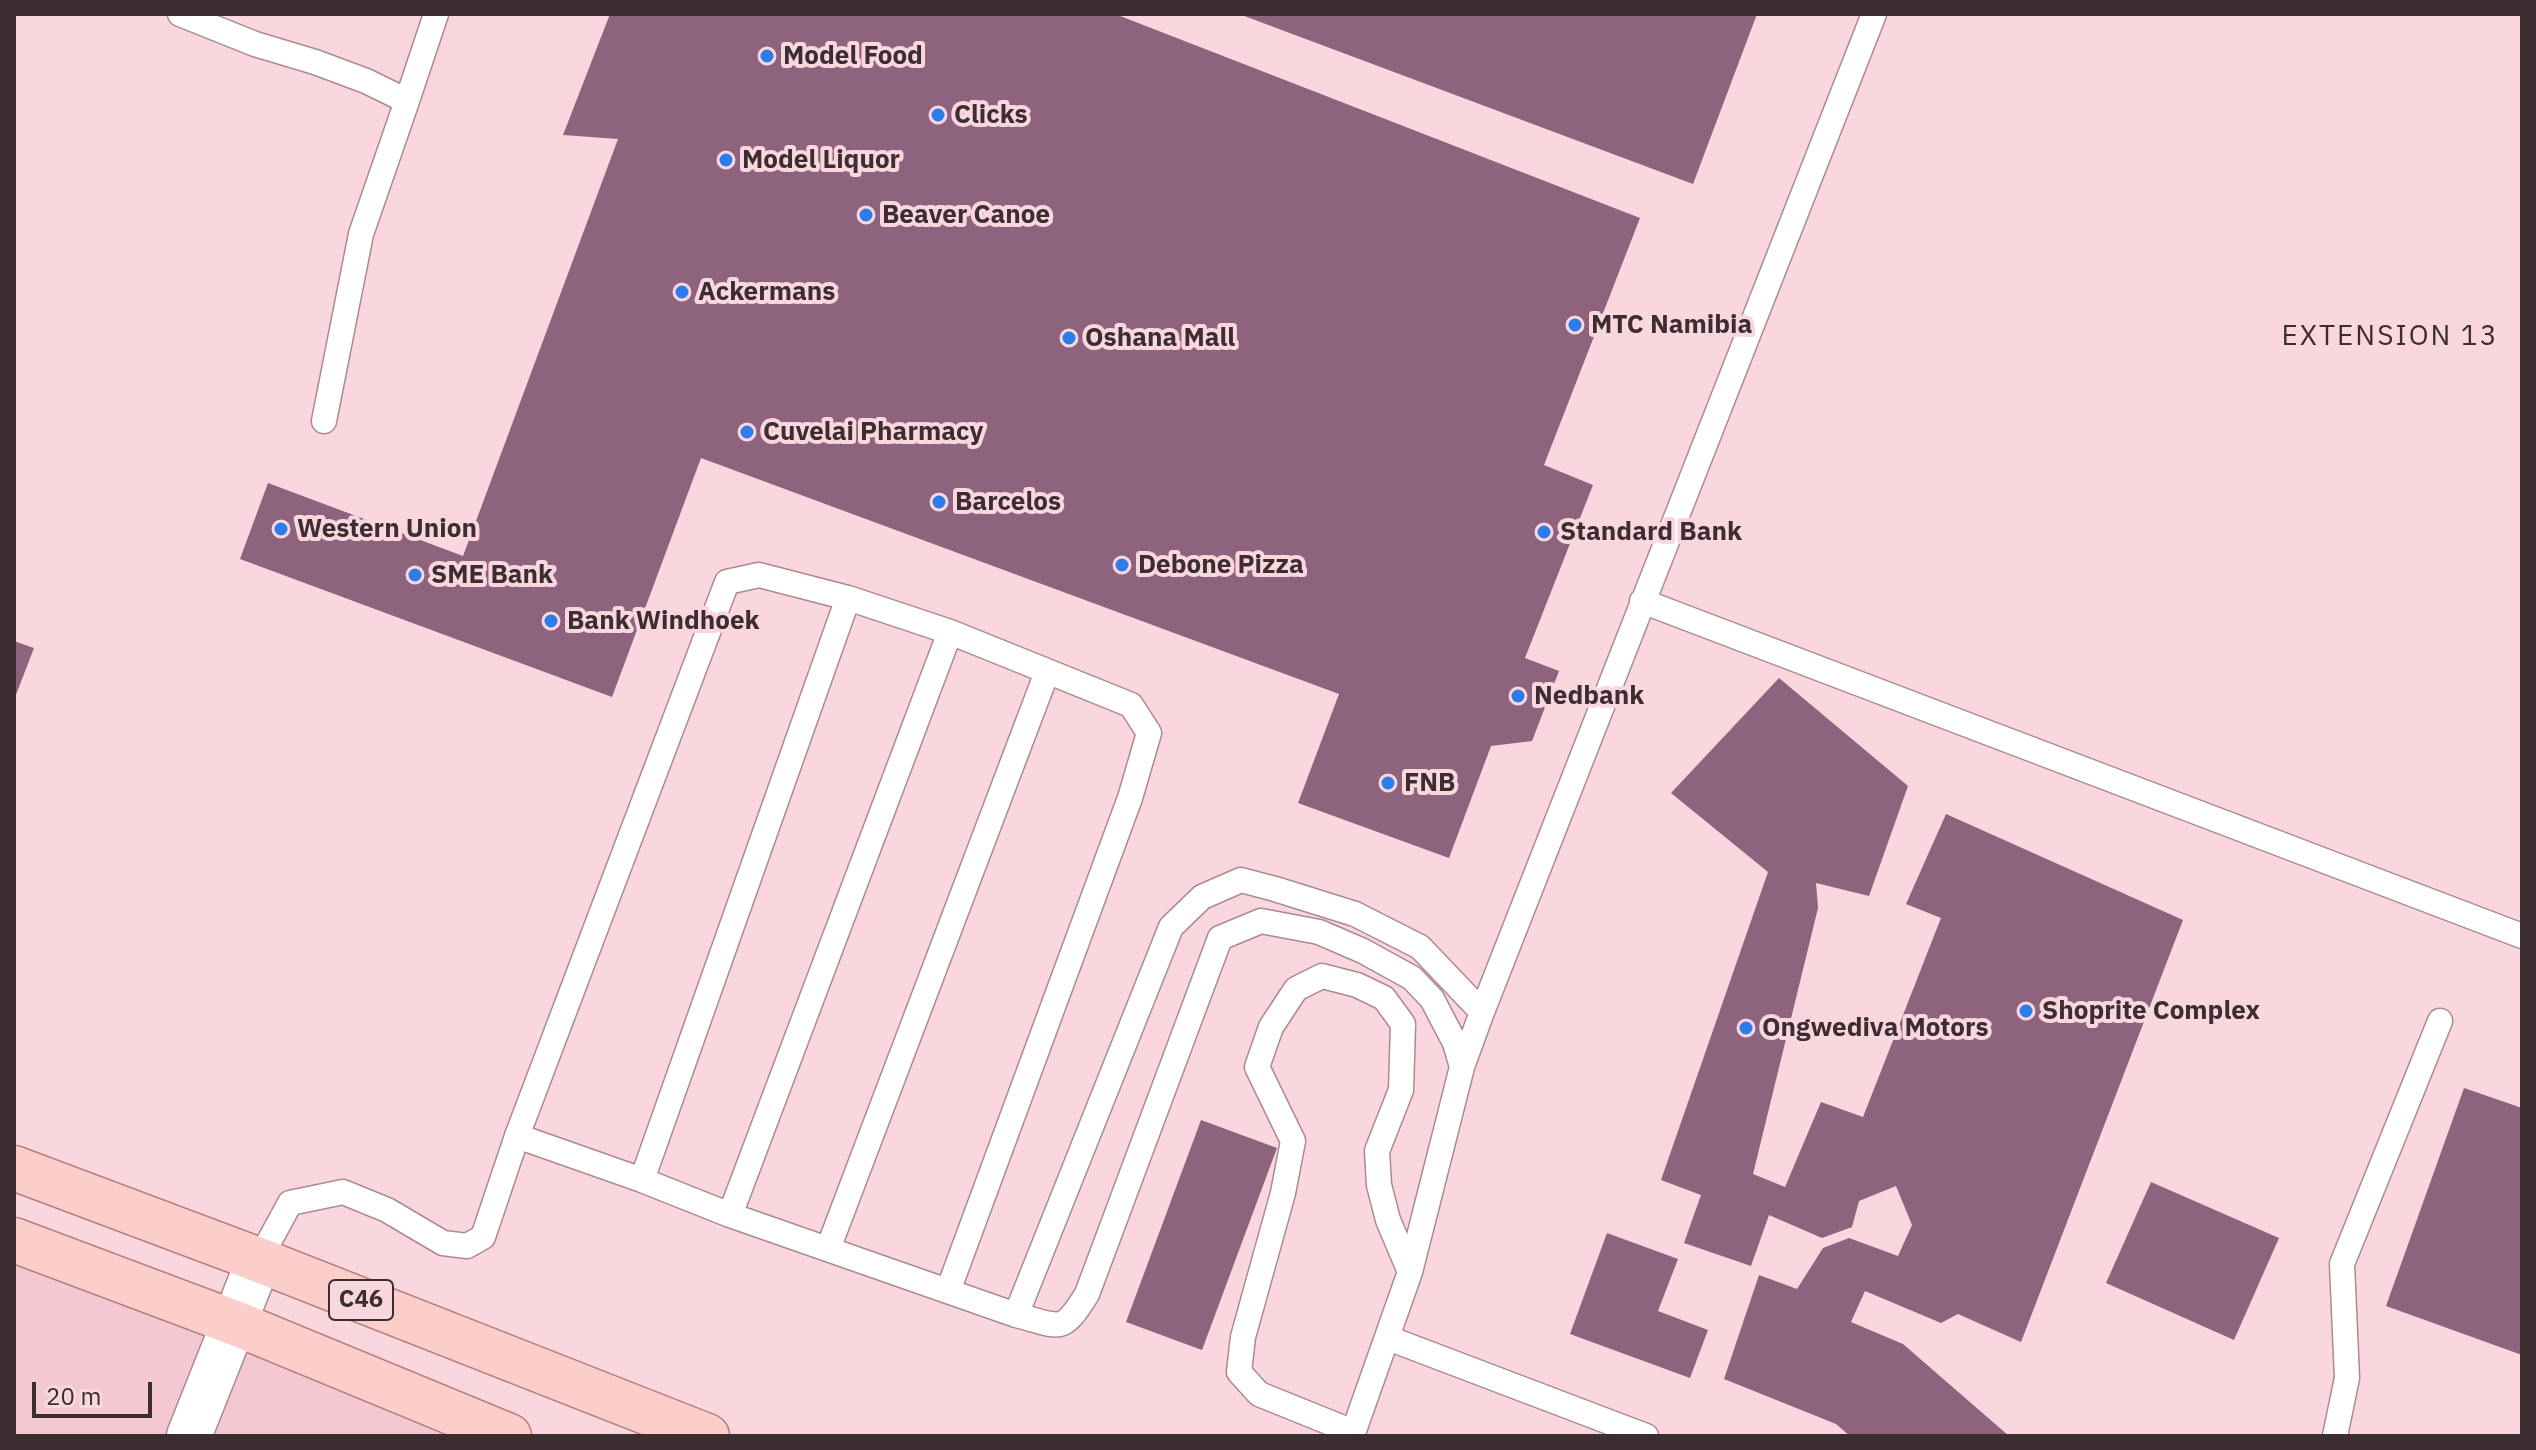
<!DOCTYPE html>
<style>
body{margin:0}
#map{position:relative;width:2536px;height:1450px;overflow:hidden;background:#fad6de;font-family:"IBM Plex Sans",sans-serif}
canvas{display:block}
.frame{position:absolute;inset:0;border:16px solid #3b2d30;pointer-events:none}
.scale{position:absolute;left:32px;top:1382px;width:120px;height:36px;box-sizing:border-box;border:4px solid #3b2d30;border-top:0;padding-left:10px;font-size:24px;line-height:28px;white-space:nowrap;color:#3b2d30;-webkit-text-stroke:6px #fad6de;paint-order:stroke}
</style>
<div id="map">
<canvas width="2536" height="1450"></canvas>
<div class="frame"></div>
<div class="scale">20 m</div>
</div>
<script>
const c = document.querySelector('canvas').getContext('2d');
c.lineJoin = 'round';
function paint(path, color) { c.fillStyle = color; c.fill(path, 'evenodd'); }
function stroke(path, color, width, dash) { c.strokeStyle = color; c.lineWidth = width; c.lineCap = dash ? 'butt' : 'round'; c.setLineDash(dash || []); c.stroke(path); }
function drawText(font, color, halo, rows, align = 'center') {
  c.font = font + ' "IBM Plex Sans",sans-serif'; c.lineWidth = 8; c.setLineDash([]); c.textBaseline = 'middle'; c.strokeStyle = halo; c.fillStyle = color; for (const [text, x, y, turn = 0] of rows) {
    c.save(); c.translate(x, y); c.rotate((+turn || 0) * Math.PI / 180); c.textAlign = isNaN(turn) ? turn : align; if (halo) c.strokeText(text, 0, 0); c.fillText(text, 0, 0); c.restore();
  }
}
const built = new Path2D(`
 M14 1236 518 1436H14Z`);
const building = new Path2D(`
 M610 14H1115L1640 218 1544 465 1593 485 1525 658 1559 671 1532 741 1491 746 1449 858 1298 803 1339 694 701 458 612 697 240 559 268 483 463 556 618 139 563 135Z
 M1239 14H1757L1693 184Z
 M14 641 34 648 14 700Z
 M1779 678 1908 786 1869 896 1816 883 1818 908 1753 1174 1785 1187 1821 1102 1863 1117 1941 918 1906 904 1946 814 2183 920 2021 1342 1958 1314 1941 1323 1865 1291 1851 1322 1903 1344 2009 1436H1850L1836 1424 1724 1379 1759 1275 1797 1289 1823 1248 1849 1238 1898 1256 1912 1225 1896 1186 1859 1201 1852 1227 1822 1238 1769 1215 1751 1266 1684 1243 1701 1195 1661 1180 1768 872 1671 793Z
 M2464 1088 2522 1108V1355L2386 1306Z
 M1201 1120 1277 1148 1202 1350 1126 1322Z
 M2151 1182 2279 1238 2234 1340 2106 1283Z
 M1607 1233 1678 1259 1658 1311 1708 1330 1690 1378 1570 1334Z`);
const service = new Path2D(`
 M180 14 255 44 315 62 366 81 407 101 361 234 324 421
 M407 101 436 14
 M1642 601 2522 936
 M517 1136 642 1180 730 1215 1016 1315C1060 1326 1061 1336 1087 1294L1220 938 1261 921 1319 932 1363 951 1412 978 1432 999 1455 1043 1462 1067
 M642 1180 848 598
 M730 1215 950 632
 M828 1249 1047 672
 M259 1260 290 1203 343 1192 387 1210 443 1243 467 1246 483 1237 517 1136 727 582 759 575 848 598 950 632 1131 705 1149 733 1130 798 948 1291
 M1016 1315 1171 927 1202 897 1241 880 1275 889 1355 914 1420 947 1482 1012
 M1388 1338 1646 1436
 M1353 1432 1259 1394 1239 1372 1243 1337 1283 1193 1293 1141 1257 1067 1271 1027 1296 989 1322 976 1357 985 1384 998 1403 1024 1401 1090 1377 1151 1379 1185 1388 1220 1410 1272
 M1352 1436 1410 1272 1462 1067 1482 1012 1874 14
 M2335 1436 2347 1378 2342 1264 2440 1021`);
const minor = new Path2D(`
 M189 1436 259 1260`);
const primary = new Path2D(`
 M14 1168 259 1260 707 1436
 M14 1240 235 1323 509 1436`);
const markers = [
 [767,56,8,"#2c7de9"],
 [938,115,8,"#2c7de9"],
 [726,160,8,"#2c7de9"],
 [866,215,8,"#2c7de9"],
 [682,292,8,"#2c7de9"],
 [1575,325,8,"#2c7de9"],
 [1069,338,8,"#2c7de9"],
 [747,432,8,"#2c7de9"],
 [939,502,8,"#2c7de9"],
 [281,529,8,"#2c7de9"],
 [1544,532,8,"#2c7de9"],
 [1122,565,8,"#2c7de9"],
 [415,575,8,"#2c7de9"],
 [551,621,8,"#2c7de9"],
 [1518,696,8,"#2c7de9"],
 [1388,783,8,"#2c7de9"],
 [2026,1011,8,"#2c7de9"],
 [1746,1028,8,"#2c7de9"]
];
const shields = [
 [361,1300,64]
];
const shieldNames = [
 ["C46",361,1300]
];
const poiNames = [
 ["Model Food",783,56],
 ["Clicks",954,115],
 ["Model Liquor",742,160],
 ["Beaver Canoe",882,215],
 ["Ackermans",698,292],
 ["MTC Namibia",1591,325],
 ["Oshana Mall",1085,338],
 ["Cuvelai Pharmacy",763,432],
 ["Barcelos",955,502],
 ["Western Union",297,529],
 ["Standard Bank",1560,532],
 ["Debone Pizza",1138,565],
 ["SME Bank",431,575],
 ["Bank Windhoek",567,621],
 ["Nedbank",1534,696],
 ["FNB",1404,783],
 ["Shoprite Complex",2042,1011],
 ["Ongwediva Motors",1762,1028]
];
const neighbourhoodNames = [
 ["EXTENSION 13",2390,337]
];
paint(built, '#f4c8d2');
paint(building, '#8d637d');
stroke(service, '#ab8a92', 27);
stroke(minor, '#ab8a92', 47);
stroke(primary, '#b6817d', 47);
stroke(service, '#fff', 24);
stroke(minor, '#fff', 44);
stroke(primary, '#fbceca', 44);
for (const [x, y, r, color] of markers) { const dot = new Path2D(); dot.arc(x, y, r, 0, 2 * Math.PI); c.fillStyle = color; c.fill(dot); stroke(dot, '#fad6de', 3); }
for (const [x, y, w] of shields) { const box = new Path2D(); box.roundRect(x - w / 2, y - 20, w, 40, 6); c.fillStyle = '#fad6de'; c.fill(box); stroke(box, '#3b2d30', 2); }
drawText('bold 24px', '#3b2d30', null, shieldNames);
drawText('bold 26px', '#3b2d30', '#fad6de', poiNames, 'left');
c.letterSpacing = '2px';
drawText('28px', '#3b2d30', '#fad6de', neighbourhoodNames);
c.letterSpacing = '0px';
</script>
